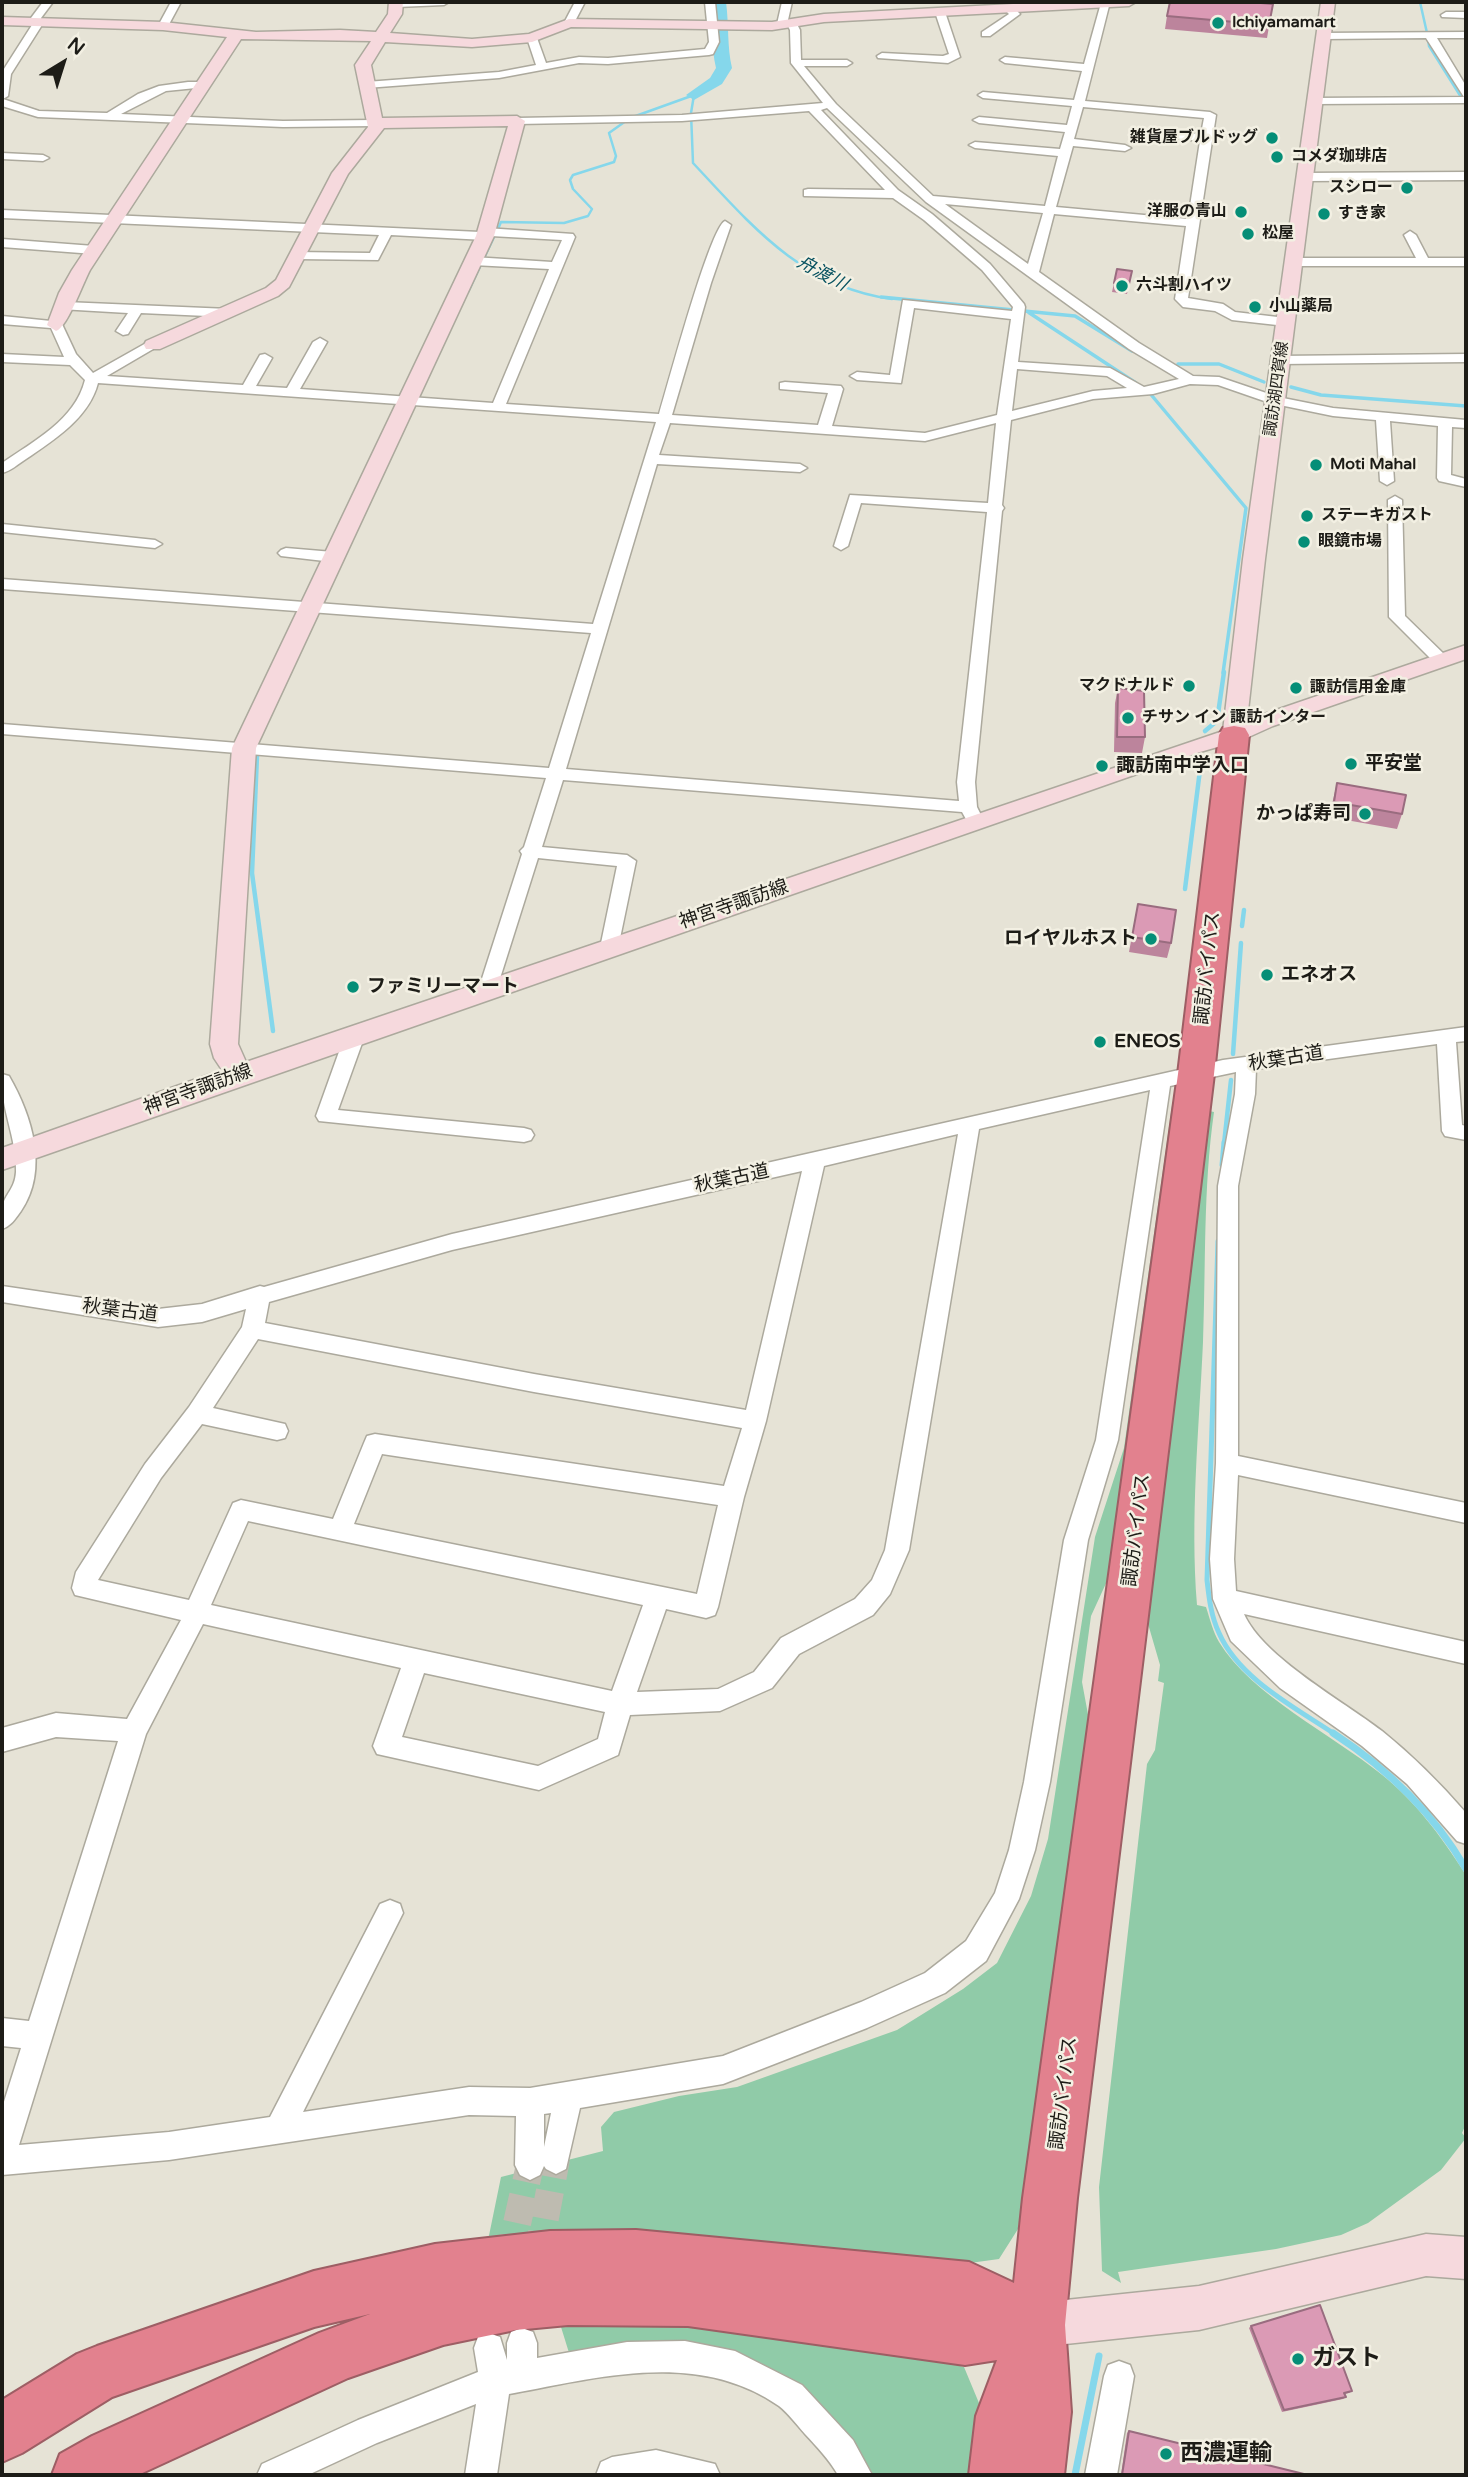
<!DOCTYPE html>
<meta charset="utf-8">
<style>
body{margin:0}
#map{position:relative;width:1468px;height:2477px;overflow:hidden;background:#e6e3d6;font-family:"Varela Round",sans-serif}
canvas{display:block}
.frame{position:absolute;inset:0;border:4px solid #1d1c17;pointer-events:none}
.north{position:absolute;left:28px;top:28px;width:70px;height:70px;-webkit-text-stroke:5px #f3f0e3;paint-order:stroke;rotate:38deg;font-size:19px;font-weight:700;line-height:28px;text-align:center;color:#1d1c17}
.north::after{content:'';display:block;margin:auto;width:24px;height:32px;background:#1d1c17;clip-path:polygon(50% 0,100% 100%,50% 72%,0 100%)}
</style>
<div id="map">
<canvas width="1468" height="2477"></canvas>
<div class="frame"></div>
<div class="north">N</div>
</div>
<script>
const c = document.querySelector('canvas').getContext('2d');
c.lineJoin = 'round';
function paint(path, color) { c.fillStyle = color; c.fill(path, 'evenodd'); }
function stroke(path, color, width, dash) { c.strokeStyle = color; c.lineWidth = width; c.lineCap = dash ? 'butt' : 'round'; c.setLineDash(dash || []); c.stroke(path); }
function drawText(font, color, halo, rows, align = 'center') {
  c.font = font + ' "Varela Round","Noto Sans JP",sans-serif'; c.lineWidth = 5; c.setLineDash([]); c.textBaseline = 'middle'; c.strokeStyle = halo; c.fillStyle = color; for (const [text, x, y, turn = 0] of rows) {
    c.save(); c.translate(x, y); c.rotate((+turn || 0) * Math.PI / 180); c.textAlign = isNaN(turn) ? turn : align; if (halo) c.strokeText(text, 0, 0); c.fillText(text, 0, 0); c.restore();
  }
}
const green = new Path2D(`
 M1172 1105 1179 1106 1119 1555 1091 1616 1082 1682 1094 1747 1018 2229 999 2259 948 2266 485 2255 501 2177 603 2151 601 2127 614 2112 679 2096 737 2087 897 2030 963 1989 997 1963 1031 1896 1048 1839 1095 1537 1124 1448Z
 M1204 1110 1214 1112C1203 1189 1206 1266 1203 1342 1199 1430 1190 1518 1197 1605L1206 1607C1210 1619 1213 1632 1219 1642 1251 1695 1333 1735 1381 1774 1416 1802 1440 1835 1464 1872L1466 1877V2124L1462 2133 1466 2138 1441 2170 1368 2223 1341 2235 1276 2249 1118 2272 1121 2283 1102 2271 1099 2187 1147 1764 1155 1750 1164 1683 1158 1681 1160 1665 1144 1610Z
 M641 2311 905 2351 964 2367 984 2415 978 2475H870L788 2382 570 2356 561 2327 567 2320Z`);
const streamFar4 = new Path2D(`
 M1420 2 1427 33
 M1428 39 1429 46 1461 97
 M498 229 501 222 564 223 588 216 592 209 573 189 570 180 573 175 614 162 616 156 609 133 630 118 694 95 691 113 693 163C752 226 802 287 892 299
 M468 292 494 237`);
const streamFar3 = new Path2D(`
 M881 297 1075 316 1132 351
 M1028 312 1136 383
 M1178 364H1219L1264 382
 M1291 387 1321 395 1466 406
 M1148 391 1246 508 1223 673`);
const streamFar2 = new Path2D(`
 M1205 731 1217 721 1224 672
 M257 756 252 873 273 1031
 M1185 889 1201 762
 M1242 926 1244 910
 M1233 1054 1241 943
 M1224 1144 1231 1080`);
const streamFar1 = new Path2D(`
 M1222 1165 1224 1142
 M1218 1241 1207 1580C1209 1598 1211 1616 1219 1633 1239 1679 1296 1708 1336 1735`);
const stream = new Path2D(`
 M1333 1733C1388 1769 1433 1812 1466 1869
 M1075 2475 1099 2356`);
const river = new Path2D(`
 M710 2H726C729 24 727 47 732 68L722 84 694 100 686 95 710 78 716 68C711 47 713 24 710 2Z`);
const streetTunnel = new Path2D(`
 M537 2260 556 2159
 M508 2264 530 2165`);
const street = new Path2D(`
 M43 2H53L41 18 42 25 11 74 8 96 3 99 39 111 107 113 138 94 159 86 188 82H202L207 85 206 87 166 91 121 114 283 121 374 120 380 123 374 126 283 127 38 117 2 106V72L32 25 31 18Z
 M171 2H181L167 28H159L158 26Z
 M394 2H449L444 5 397 7 392 4Z
 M575 2H585L573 25H565L564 23Z
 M705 2H715L719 42 713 54 709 55 608 64 579 63 499 78 366 88 361 85 366 82 499 72 536 65 527 38 532 35 537 38 546 63 579 57 608 58 705 49 709 42Z
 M782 2H792L788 20H795L800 30 801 60H847L852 63 847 66H804L836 104 933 196 1045 206 1058 156 975 148 969 145 975 142 1060 149 1065 132 979 123 973 120 979 117 1067 125 1072 106 983 98 978 95 983 92 1074 100 1082 71 1005 63 1000 60 1005 57 1084 64 1101 3 1110 2 1085 101 1210 112 1216 115 1188 298 1223 304 1235 312 1286 318 1292 322 1286 326 1232 320 1215 311 1183 307 1175 299 1186 226 1054 214 1039 272 1139 343 1193 376 1219 377 1278 397 1333 408 1466 420V428L1452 427 1451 475 1466 479V487L1439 481 1437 478 1438 426 1390 421 1394 481 1387 485 1380 481 1376 420 1333 416 1270 403 1218 385 1190 384 1153 394 1093 399 1011 420 1002 505 1004 508 1002 511 975 782 977 807 982 817 979 821H967L962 812 563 780 542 847 627 855 636 861 618 948 616 952H602L600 948 617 866 538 858 496 991 494 996H480L478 991 522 854 520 851 524 847 546 778 2 734V724L549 768 591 633 2 589V579L593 624 656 422 98 383C89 418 54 440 26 459 18 464 11 471 2 473V463C34 441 75 420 85 380L70 365 2 362V354L64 357 51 328 2 324V316L61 322 76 354 93 373 148 342H158L160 345 107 376 243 385 260 355 265 354 272 358 256 386 287 388 313 342 320 338 327 342 300 389 493 403 549 269 473 265 467 261 473 257 552 262 562 240 491 236 485 240 391 235 378 260 298 259 294 258V252L370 253 379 235 2 218V210L480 232 486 228 573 234 575 237 506 404 659 414C667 388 710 227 725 221L731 225 711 283 672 415 818 425 828 393 780 389V383L785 382 841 386 843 389 832 426 925 433 997 415 1011 319 914 308 901 383 857 380 850 376 857 372 890 375 903 300 1012 311 1013 307 982 270 924 220 893 198 804 196V190L808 189 885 190 809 111 682 121 517 124 511 121 517 118 682 115 823 103 791 63 790 30 787 24 782 27 777 24ZM1083 107 1204 118 1201 134 1153 130 1147 133 1153 136 1200 141 1188 219 1056 207 1073 146 1125 151 1131 148 1125 145 1074 139ZM827 108 926 202 1129 349 1179 379 1144 387 1110 368 1018 362 1025 307 1024 304 990 264 932 214 898 190 821 110ZM945 204 1043 213 1028 264ZM1017 369 1107 376 1127 388 1093 391 1012 411ZM670 423 925 441 996 423 988 503 850 495 834 546 841 550 848 546 861 503 987 512 957 782 959 801 566 769 657 464 800 472 807 468 800 464 659 455Z
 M1004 6H1012L1020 14 990 36H982V32L1009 14 1003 8Z
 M940 9 945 12 960 57 948 63 878 58 877 56 882 53 943 56 949 54 935 12Z
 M1446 12H1466V18L1442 17 1441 15Z
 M1466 32V38H1437L1466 86V103L1314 104 1308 101 1314 98 1464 97 1426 38 1323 39 1318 36 1323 33Z
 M2 153 43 155 49 158 43 161 2 159Z
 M1466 172V180L1304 181 1298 177 1304 173Z
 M1410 231 1416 235 1428 258H1466V266H1292L1286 262 1292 258H1416L1404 235Z
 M2 239 94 246 100 250 94 254 2 247Z
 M65 302 229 309 235 313 229 317 141 313 128 334 123 335 116 331 128 313 60 309V303Z
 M1466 354V362L1280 364 1273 360 1280 356Z
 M1395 496 1402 500 1405 616 1448 658 1450 661 1448 664H1436L1389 617 1388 500Z
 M2 524 155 540 162 544 155 548 2 532Z
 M286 548 333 552 341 557 333 562 281 556 278 553 281 550Z
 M1466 1027V1041L1456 1042 1462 1125 1466 1126V1140L1445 1136 1442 1131 1437 1044 1256 1069 1255 1094 1238 1186V1456L1466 1503V1523L1238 1475 1234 1559 1236 1591 1466 1642V1664L1244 1614C1263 1657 1343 1701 1382 1731 1413 1756 1440 1783 1466 1813V1844L1457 1841 1407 1784 1362 1746 1280 1688 1231 1641 1213 1599 1210 1559 1216 1463 1218 1186 1235 1094 1236 1072 1170 1086 1118 1440 1088 1540 1050 1782 1035 1850 1019 1899 986 1961 945 1993 867 2028 723 2084 580 2108 566 2169 556 2174 546 2169 544 2166 540 2175 530 2180 520 2175 515 2165 516 2116 469 2115 169 2160 2 2175V2108L21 2048 2 2046V2018L29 2021 118 1741 56 1737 2 1752V1728L56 1713 127 1719 181 1620 75 1595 72 1588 76 1572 145 1464 189 1407 242 1327 246 1309 202 1322 158 1327 2 1302V1286L158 1309 202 1304 260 1286 264 1287 452 1234 1223 1060ZM1150 1090 1096 1440 1064 1540 1024 1782 1009 1850 995 1893 966 1941 925 1973 861 2002 723 2056 530 2088 469 2087 303 2112 403 1913 400 1904 390 1900 380 1904 270 2117 169 2132 19 2145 146 1734 203 1624 401 1668 373 1746 377 1754 539 1790 618 1755 630 1715 720 1711 772 1688 799 1654 873 1615 890 1594 909 1550 979 1129ZM958 1134 885 1550 872 1580 855 1599 781 1638 754 1672 718 1689 637 1692 666 1609 706 1618 715 1615 718 1607 744 1497 766 1421 824 1166ZM802 1171 746 1410 534 1374 265 1323 269 1302 452 1250ZM258 1339 534 1392 742 1428 724 1486 375 1434 367 1436 364 1443 333 1519 241 1500 233 1503 189 1600 98 1580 161 1478 202 1424 277 1440 285 1438 288 1431 285 1424 213 1408ZM382 1454 718 1505 697 1594 354 1524ZM248 1521 643 1605 612 1691 211 1605ZM424 1673 605 1712 598 1739 538 1766 402 1737ZM551 2113 544 2147V2114Z
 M355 1028 362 1030 365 1035 338 1110 524 1128 531 1130 534 1135 531 1140 524 1142 319 1121 316 1116 345 1035 348 1030Z
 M2 1074 9 1076C32 1116 49 1170 21 1211 15 1219 11 1226 2 1229 2 1223 0 1213 2 1207 5 1194 15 1189 16 1172 17 1137 0 1109 2 1074Z
 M522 2328 533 2332 537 2343V2358L627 2342 685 2341 735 2351 802 2385 853 2440 872 2475H838C829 2459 817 2447 805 2434 797 2425 788 2413 779 2406 697 2349 598 2378 509 2394L497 2475H465L476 2404 377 2443 308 2475H257L262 2464 358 2420 478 2372 474 2348 478 2337 489 2333 500 2337 507 2360V2343L511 2332Z
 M1119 2361 1130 2365 1134 2376 1117 2475H1085L1104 2376 1108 2365Z
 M656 2450 715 2464 720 2475H596L601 2462 612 2457Z`);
const secondary = new Path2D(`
 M389 2H403L402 14 390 33 472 39 529 34 569 19 772 22 824 14 1051 2H1136L1129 6 824 22 772 30 571 27 532 42 472 47 385 42 371 65 382 118 517 116 525 121 494 236 256 748 238 1044 246 1062 1223 731 1243 559 1321 2H1335L1265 559 1247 720 1466 645V659L1273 726 1242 740 1200 752 2 1170V1148L222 1070 214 1058 210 1044 232 748 476 236 508 126 384 128 348 174 289 287 278 296 160 349H146L144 345 146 341 266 288 276 280 332 173 368 127 355 65 371 41 241 39 90 270C83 283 67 328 56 331L47 325 59 293 72 270 227 37 163 30 2 25V17L163 22 256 32 340 30 376 32 388 14Z
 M1426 2234 1466 2237V2279L1426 2276 1199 2330 1037 2347 1022 2340 1015 2325 1022 2310 1037 2303 1199 2286Z`);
const highway = new Path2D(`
 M1234 726 1245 728 1249 735 1214 1074 1077 2198 1065 2325 1071 2412 1064 2475H969L976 2416 997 2360 965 2365 688 2326 568 2325 515 2330 443 2345 348 2378 138 2475H52L60 2454 92 2436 319 2333 370 2314 314 2327 112 2397 22 2453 2 2462V2400L77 2354 97 2346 314 2271 435 2244 550 2231 636 2230 969 2262 1014 2283 1023 2198 1178 1074 1219 735 1223 728Z`);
const wall = new Path2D(`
 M1273 4 1267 38 1165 29 1167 16Z
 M1132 271 1127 294 1112 292 1114 283Z
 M1118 688 1145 737 1142 753 1114 752 1115 703Z
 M1337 783 1402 814 1397 829 1329 817Z
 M1138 904 1171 943 1167 958 1129 952Z
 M1251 2326 1352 2391 1349 2393 1345 2394 1346 2397 1343 2399 1282 2412 1249 2328Z
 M1129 2431 1308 2475H1121L1127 2433Z`);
const building = new Path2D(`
 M1170 2H1249L1273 4 1269 25 1167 16Z
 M1117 269 1132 271 1129 284 1114 283Z
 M1118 688 1144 691 1145 737H1117Z
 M1337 783 1406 795 1402 814 1334 802Z
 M1138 904 1176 910 1171 943 1132 937Z
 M1320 2305 1352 2391 1344 2393 1346 2397 1284 2410 1251 2326Z
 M1129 2431 1308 2475H1122Z`);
const markers = [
 [1218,23,7,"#058e77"],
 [1272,138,7,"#058e77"],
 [1277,157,7,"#058e77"],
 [1407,188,7,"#058e77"],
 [1241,212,7,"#058e77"],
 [1324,214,7,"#058e77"],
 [1248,234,7,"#058e77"],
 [1122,286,7,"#058e77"],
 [1255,307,7,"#058e77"],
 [1316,465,7,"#058e77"],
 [1307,516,7,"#058e77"],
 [1304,542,7,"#058e77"],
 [1189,686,7,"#058e77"],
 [1296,688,7,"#058e77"],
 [1128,718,7,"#058e77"],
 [1351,764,7,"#058e77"],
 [1102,766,7,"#058e77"],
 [1365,814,7,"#058e77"],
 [1151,939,7,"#058e77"],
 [1267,975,7,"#058e77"],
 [353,987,7,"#058e77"],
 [1100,1042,7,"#058e77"],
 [1298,2359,7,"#058e77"],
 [1166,2454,7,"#058e77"]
];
const farPoinames = [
 ["Ichiyamamart",1232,23],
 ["雑貨屋ブルドッグ",1258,138,"right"],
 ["コメダ珈琲店",1291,157],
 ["スシロー",1393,188,"right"],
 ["洋服の青山",1227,212,"right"],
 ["すき家",1338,214],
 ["松屋",1262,234],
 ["六斗割ハイツ",1136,286],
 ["小山薬局",1269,307],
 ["Moti Mahal",1330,465],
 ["ステーキガスト",1321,516],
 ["眼鏡市場",1318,542],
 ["マクドナルド",1175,686,"right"],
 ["諏訪信用金庫",1310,688],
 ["チサン イン 諏訪インター",1142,718]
];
const farStreetnames = [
 ["諏訪湖四賀線",1277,389,-82]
];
const farWaternames = [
 ["舟渡川",822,274,28]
];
const poiNames = [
 ["平安堂",1365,764],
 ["諏訪南中学入口",1116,766],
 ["かっぱ寿司",1351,814,"right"],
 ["ロイヤルホスト",1137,939,"right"],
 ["エネオス",1281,975],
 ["ファミリーマート",367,987],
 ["ENEOS",1114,1042]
];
const streetNames = [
 ["神宮寺諏訪線",734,905,-19],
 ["諏訪バイパス",1208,968,-84],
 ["秋葉古道",1286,1059,-9],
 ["神宮寺諏訪線",198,1090,-20],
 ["秋葉古道",732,1179,-12],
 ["秋葉古道",120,1311,7],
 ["諏訪バイパス",1137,1530,-83],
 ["諏訪バイパス",1064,2093,-83]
];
const nearPoinames = [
 ["ガスト",1312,2359],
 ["西濃運輸",1180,2454]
];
paint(green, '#90cba8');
stroke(streamFar4, '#85d7eb', 2.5);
stroke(streamFar3, '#85d7eb', 3.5);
stroke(streamFar2, '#85d7eb', 4.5);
stroke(streamFar1, '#85d7eb', 5);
stroke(stream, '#85d7eb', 7);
paint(river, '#85d7eb');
stroke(streetTunnel, '#bebbb0', 28, [28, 14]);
stroke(street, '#aca99d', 3);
stroke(secondary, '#aca99d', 3);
stroke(highway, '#9d5e64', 4);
paint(street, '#fff');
paint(secondary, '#f6d9dd');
paint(highway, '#e2818e');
paint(wall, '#bc849c');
paint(building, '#db9ab5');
stroke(building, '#996c7f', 2);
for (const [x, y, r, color] of markers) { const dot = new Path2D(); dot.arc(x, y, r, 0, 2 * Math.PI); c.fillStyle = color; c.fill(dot); stroke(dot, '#f3f0e3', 2.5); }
drawText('bold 16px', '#1d1c17', '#f3f0e3', farPoinames, 'left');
drawText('16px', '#1d1c17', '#f3f0e3', farStreetnames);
drawText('italic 18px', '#085260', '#f3f0e3', farWaternames);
drawText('bold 19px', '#1d1c17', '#f3f0e3', poiNames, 'left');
drawText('19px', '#1d1c17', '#f3f0e3', streetNames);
drawText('bold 23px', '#1d1c17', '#f3f0e3', nearPoinames, 'left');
</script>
